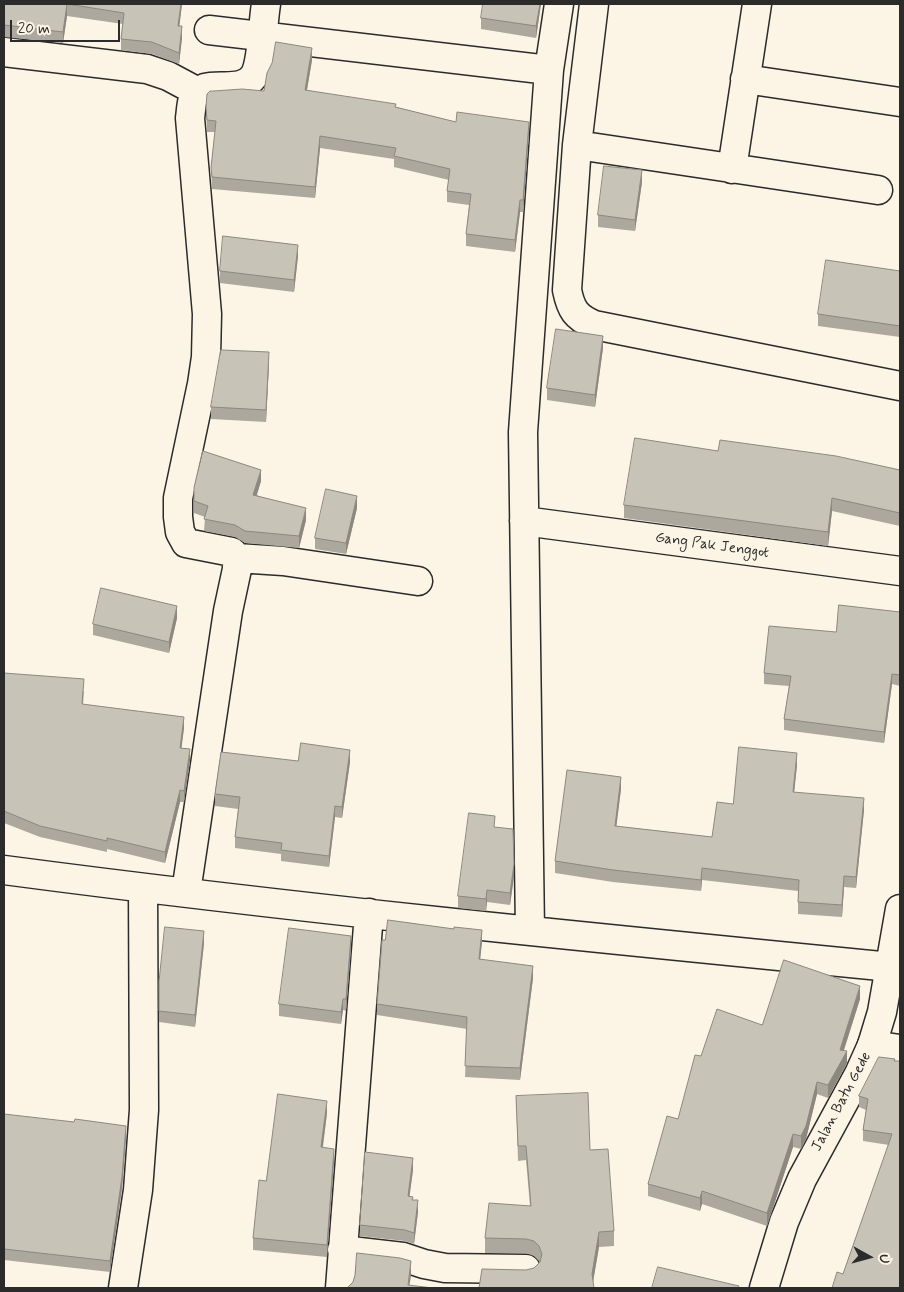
<!DOCTYPE html>
<style>
body{margin:0}
#map{position:relative;width:904px;height:1292px;overflow:hidden;background:#fcf5e5;font-family:Mynerve,sans-serif}
canvas{display:block}
.frame{position:absolute;inset:0;border:5px solid #2b2b2b;pointer-events:none}
.north{position:absolute;left:844px;top:1232px;width:50px;height:50px;-webkit-text-stroke:4px #fcf5e5;paint-order:stroke;rotate:97deg;font-size:14px;font-weight:700;line-height:20px;text-align:center;color:#2b2b2b}
.north::after{content:'';display:block;margin:auto;width:18px;height:22px;background:#2b2b2b;clip-path:polygon(50% 0,100% 100%,50% 72%,0 100%)}
.scale{position:absolute;left:10px;top:20px;width:110px;height:22px;box-sizing:border-box;border:2px solid #2b2b2b;border-top:0;padding-left:6px;font-size:15px;line-height:18px;white-space:nowrap;color:#2b2b2b;-webkit-text-stroke:4px #fcf5e5;paint-order:stroke}
</style>
<div id="map">
<canvas width="904" height="1292"></canvas>
<div class="frame"></div>
<div class="north">U</div>
<div class="scale">20 m</div>
</div>
<script>
const c = document.querySelector('canvas').getContext('2d');
c.lineJoin = 'round';
function stroke(path, color, width, dash) { c.strokeStyle = color; c.lineWidth = width; c.lineCap = dash ? 'butt' : 'round'; c.setLineDash(dash || []); c.stroke(path); }
function paint(path, color) { c.fillStyle = color; c.fill(path, 'evenodd'); }
function drawText(font, color, halo, rows, align = 'center') {
  c.font = font + ' Mynerve,sans-serif'; c.lineWidth = 4.5; c.setLineDash([]); c.textBaseline = 'middle'; c.strokeStyle = halo; c.fillStyle = color; for (const [text, x, y, turn = 0] of rows) {
    c.save(); c.translate(x, y); c.rotate((+turn || 0) * Math.PI / 180); c.textAlign = isNaN(turn) ? turn : align; if (halo) c.strokeText(text, 0, 0); c.fillText(text, 0, 0); c.restore();
  }
}
const minor = new Path2D(`
 M594 4 577 145 567 290C571 310 576 317 594 325L900 386
 M209 30 549 70
 M4 52 147 69 168 76 198 92
 M745 79 900 102
 M577 145 878 190
 M732 169 757 4
 M524 521 900 571
 M237 558 283 561 418 581
 M4 870C299 909 595 938 891 967
 M186 892 228 611 237 569V558L232 552 186 543 180 532 178 517V498L202 384 206 357 207 314 190 118C191 112 191 104 193 99 203 74 238 98 254 76 262 64 263 21 266 4
 M530 931 523 432 549 70 559 4
 M872 1045 900 1049
 M342 1250 403 1257 424 1264 445 1268 526 1269
 M123 1288 138 1190 144 1110 143 888
 M340 1288 369 913`);
const tertiary = new Path2D(`
 M764 1288 784 1222 802 1179 859 1074 872 1045 882 1012 900 909`);
const wall = new Path2D(`
 M4 4H182L179 26 182 38 179 64 152 54 121 50V39L123 24 67 16 63 43 4 37Z
 M541 4 536 38 481 29V18Z
 M312 60 307 90 396 107 456 122 529 133 523 212H520L515 252 466 246V234L469 205 447 202V191L449 180 394 167V159L320 148 315 198 212 189 211 168 215 132H207L206 107 264 91Z
 M642 182 635 231 598 227V215Z
 M298 256 294 292 220 283V271Z
 M900 271V337L818 326V314Z
 M603 348 595 407 547 400V388Z
 M269 364 266 422 211 419V407Z
 M718 451 900 470V526L832 511 828 546 624 518V505Z
 M261 481 257 495 306 520 299 548 245 543 235 537 204 531 205 517 194 513V488Z
 M357 508 346 554 315 549V538Z
 M900 612V686L892 684 884 743 784 730V719L789 686 764 684V673L836 632Z
 M177 618 169 653 93 635V624Z
 M4 673 84 691 83 705 184 728 181 749 190 761 184 802H180L165 863 107 849V852L40 837 4 823Z
 M298 761 350 762 342 818 335 817 329 867 281 861V854L235 848V837L238 809 215 806V794Z
 M797 765 794 792 864 810 856 888 844 887 842 917 798 914V891L702 880 701 891 613 882 555 873V861L621 789 616 826 712 837 733 804Z
 M495 827 514 876 510 905 487 902 486 911 458 908V896Z
 M482 942 480 959 533 978 520 1080 465 1077 467 1029 377 1015V1004Z
 M204 943 195 1027 159 1022V982Z
 M351 948 346 1011 343 1010 341 1024 279 1016V1004Z
 M860 999 844 1050 847 1063 828 1098 817 1094 806 1139 801 1149 793 1147 767 1226 702 1204 700 1211 648 1196V1184L678 1119 701 1056 762 1025Z
 M895 1059 900 1288 843 1274 889 1145 863 1141V1130L866 1110 859 1107V1096Z
 M516 1096 590 1150 614 1231V1246L599 1247 593 1281 526 1270 534 1268 540 1262 534 1256 526 1253H485V1238L530 1206 526 1160 518 1161Z
 M327 1113 323 1147 334 1160 327 1257 253 1250V1238L266 1181Z
 M4 1114 126 1137 122 1188 110 1272 4 1260Z
 M413 1170 409 1197 413 1200 418 1212 414 1244 405 1241 360 1236V1225Z`);
const shadedWall = new Path2D(`
 M67 4V16L63 43V32Z
 M181 4H182L178 38V26Z
 M540 4H541L536 38V26Z
 M182 26V38L179 64V53Z
 M312 48V60L305 101V90Z
 M529 122V133L523 212V200Z
 M320 136V148L315 198V187Z
 M642 170V182L635 231V220Z
 M520 200V212L515 252V240Z
 M298 245V256L294 292V280Z
 M603 336V348L595 407V395Z
 M269 352V364L266 422V410Z
 M261 470V481L253 506V495Z
 M357 496V508L346 554V543Z
 M832 498V511L828 546V532Z
 M306 508V520L299 548V536Z
 M177 606V618L169 653V642Z
 M892 674V684L884 743V732Z
 M184 717V728L180 760V748Z
 M190 749V761L184 802V791Z
 M350 750V762L342 818V807Z
 M797 753V765L793 803V792Z
 M621 777V789L615 838V826Z
 M180 790V802L165 863V852Z
 M864 798V810L856 888V877Z
 M335 806V817L329 867V856Z
 M514 864V876L510 905V893Z
 M702 868V880L701 891V880Z
 M844 876V887L842 917V905Z
 M487 890V902L486 911V899Z
 M482 930V942L479 970V959Z
 M204 931V943L195 1027V1015Z
 M351 936V948L346 1011V999Z
 M533 966V978L520 1080V1068Z
 M860 986V999L840 1062V1050Z
 M343 999V1010L341 1024V1012Z
 M847 1051V1063L828 1098V1085Z
 M817 1082V1094L806 1139 801 1149V1136Z
 M327 1101V1113L321 1159V1147Z
 M126 1126V1137L122 1188 110 1272V1261Z
 M793 1134V1147L767 1226V1213Z
 M334 1149V1160L327 1257V1245Z
 M413 1158V1170L408 1208V1196Z
 M702 1191V1204L700 1211V1198Z
 M418 1200V1212L414 1244V1233Z
 M599 1232V1247L592 1288V1274Z
 M411 1261V1276L409 1288H408Z`);
const building = new Path2D(`
 M4 4H181L178 26H182L179 53 152 42 121 39 124 13 67 4 63 32 4 25Z
 M483 4H540L536 26 481 18Z
 M276 42 312 48 305 90 396 104 395 107 456 122 457 112 529 122 523 200H520L515 240 466 234 471 194 447 191 450 169 394 156 396 148 320 136 315 187 212 177 211 168 216 121 207 120 206 107 207 94 210 91H214L242 89 264 91 267 73 272 63Z
 M604 166 642 170 635 220 598 215Z
 M223 236 298 245 294 280 220 271Z
 M826 260 900 271V326L818 314Z
 M556 329 603 336 595 395 547 388Z
 M221 350 269 352 266 410 211 407Z
 M635 438 718 451 720 440 836 456 900 470V513L832 498 828 532 624 505Z
 M203 451 261 470 253 495 306 508 299 536 245 531 235 525 204 519 208 506 194 501V488Z
 M326 489 357 496 346 543 315 538Z
 M101 588 177 606 169 642 93 624Z
 M839 605 900 612V675L892 674 884 732 784 719 791 676 764 673 769 626 836 632Z
 M4 673 84 679 82 704 184 717 180 748 190 749 184 791 180 790 165 852 107 838V841L40 826 4 811Z
 M301 743 350 750 342 807 335 806 329 856 281 850 282 843 235 837 240 797 215 794 221 752 298 761Z
 M739 747 797 753 793 792 864 798 856 877 844 876 842 905 798 902 799 880 702 868 701 880 613 870 555 861 567 770 621 777 615 826 712 837 717 802 733 804Z
 M469 813 495 816 494 827 513 829 514 864 510 893 487 890 486 899 458 896Z
 M388 920 454 929V927L482 930 479 959 533 966 520 1068 465 1066 467 1017 377 1004 382 940H385Z
 M165 927 204 931 195 1015 159 1011V982Z
 M289 928 351 936 346 999H343L341 1012 279 1004Z
 M784 960 860 986 840 1050 847 1051 828 1085 817 1082 806 1126 801 1136 793 1134 767 1213 702 1191 700 1198 648 1184 667 1116 678 1119 695 1055 701 1056 717 1009 762 1025Z
 M879 1057 895 1059 894 1061H900V1288H832L837 1272 843 1274 892 1134 863 1130 868 1099 859 1096Z
 M588 1093 590 1150 608 1149 614 1231 599 1232 592 1274 594 1288H479L482 1269 526 1270 534 1268 540 1262 542 1254 539 1246 534 1241 526 1239 485 1238 489 1203 531 1206 526 1146H518L516 1096Z
 M278 1094 327 1101 321 1147 334 1149 327 1245 253 1238 259 1180 266 1181Z
 M4 1114 74 1122 75 1119 126 1126 122 1177 110 1261 4 1249Z
 M365 1152 413 1158 408 1196 413 1197 412 1200H418L414 1233 405 1230 360 1225Z
 M357 1253 400 1258 411 1261 408 1285 433 1288H347L353 1282 355 1275Z
 M658 1267 739 1286 738 1288H652Z`);
const streetNames = [
 ["Gang Pak Jenggot",712,546,8],
 ["Jalan Batu Gede",842,1102,-62]
];
stroke(minor, '#2b2b2b', 31);
stroke(tertiary, '#2b2b2b', 31);
stroke(minor, '#fcf5e5', 28);
stroke(tertiary, '#fcf5e5', 28);
paint(wall, '#aca89d');
paint(shadedWall, '#8c8880');
paint(building, '#c8c3b7');
stroke(building, '#8c8880', 1);
drawText('15px', '#2b2b2b', '#fcf5e5', streetNames);
</script>
